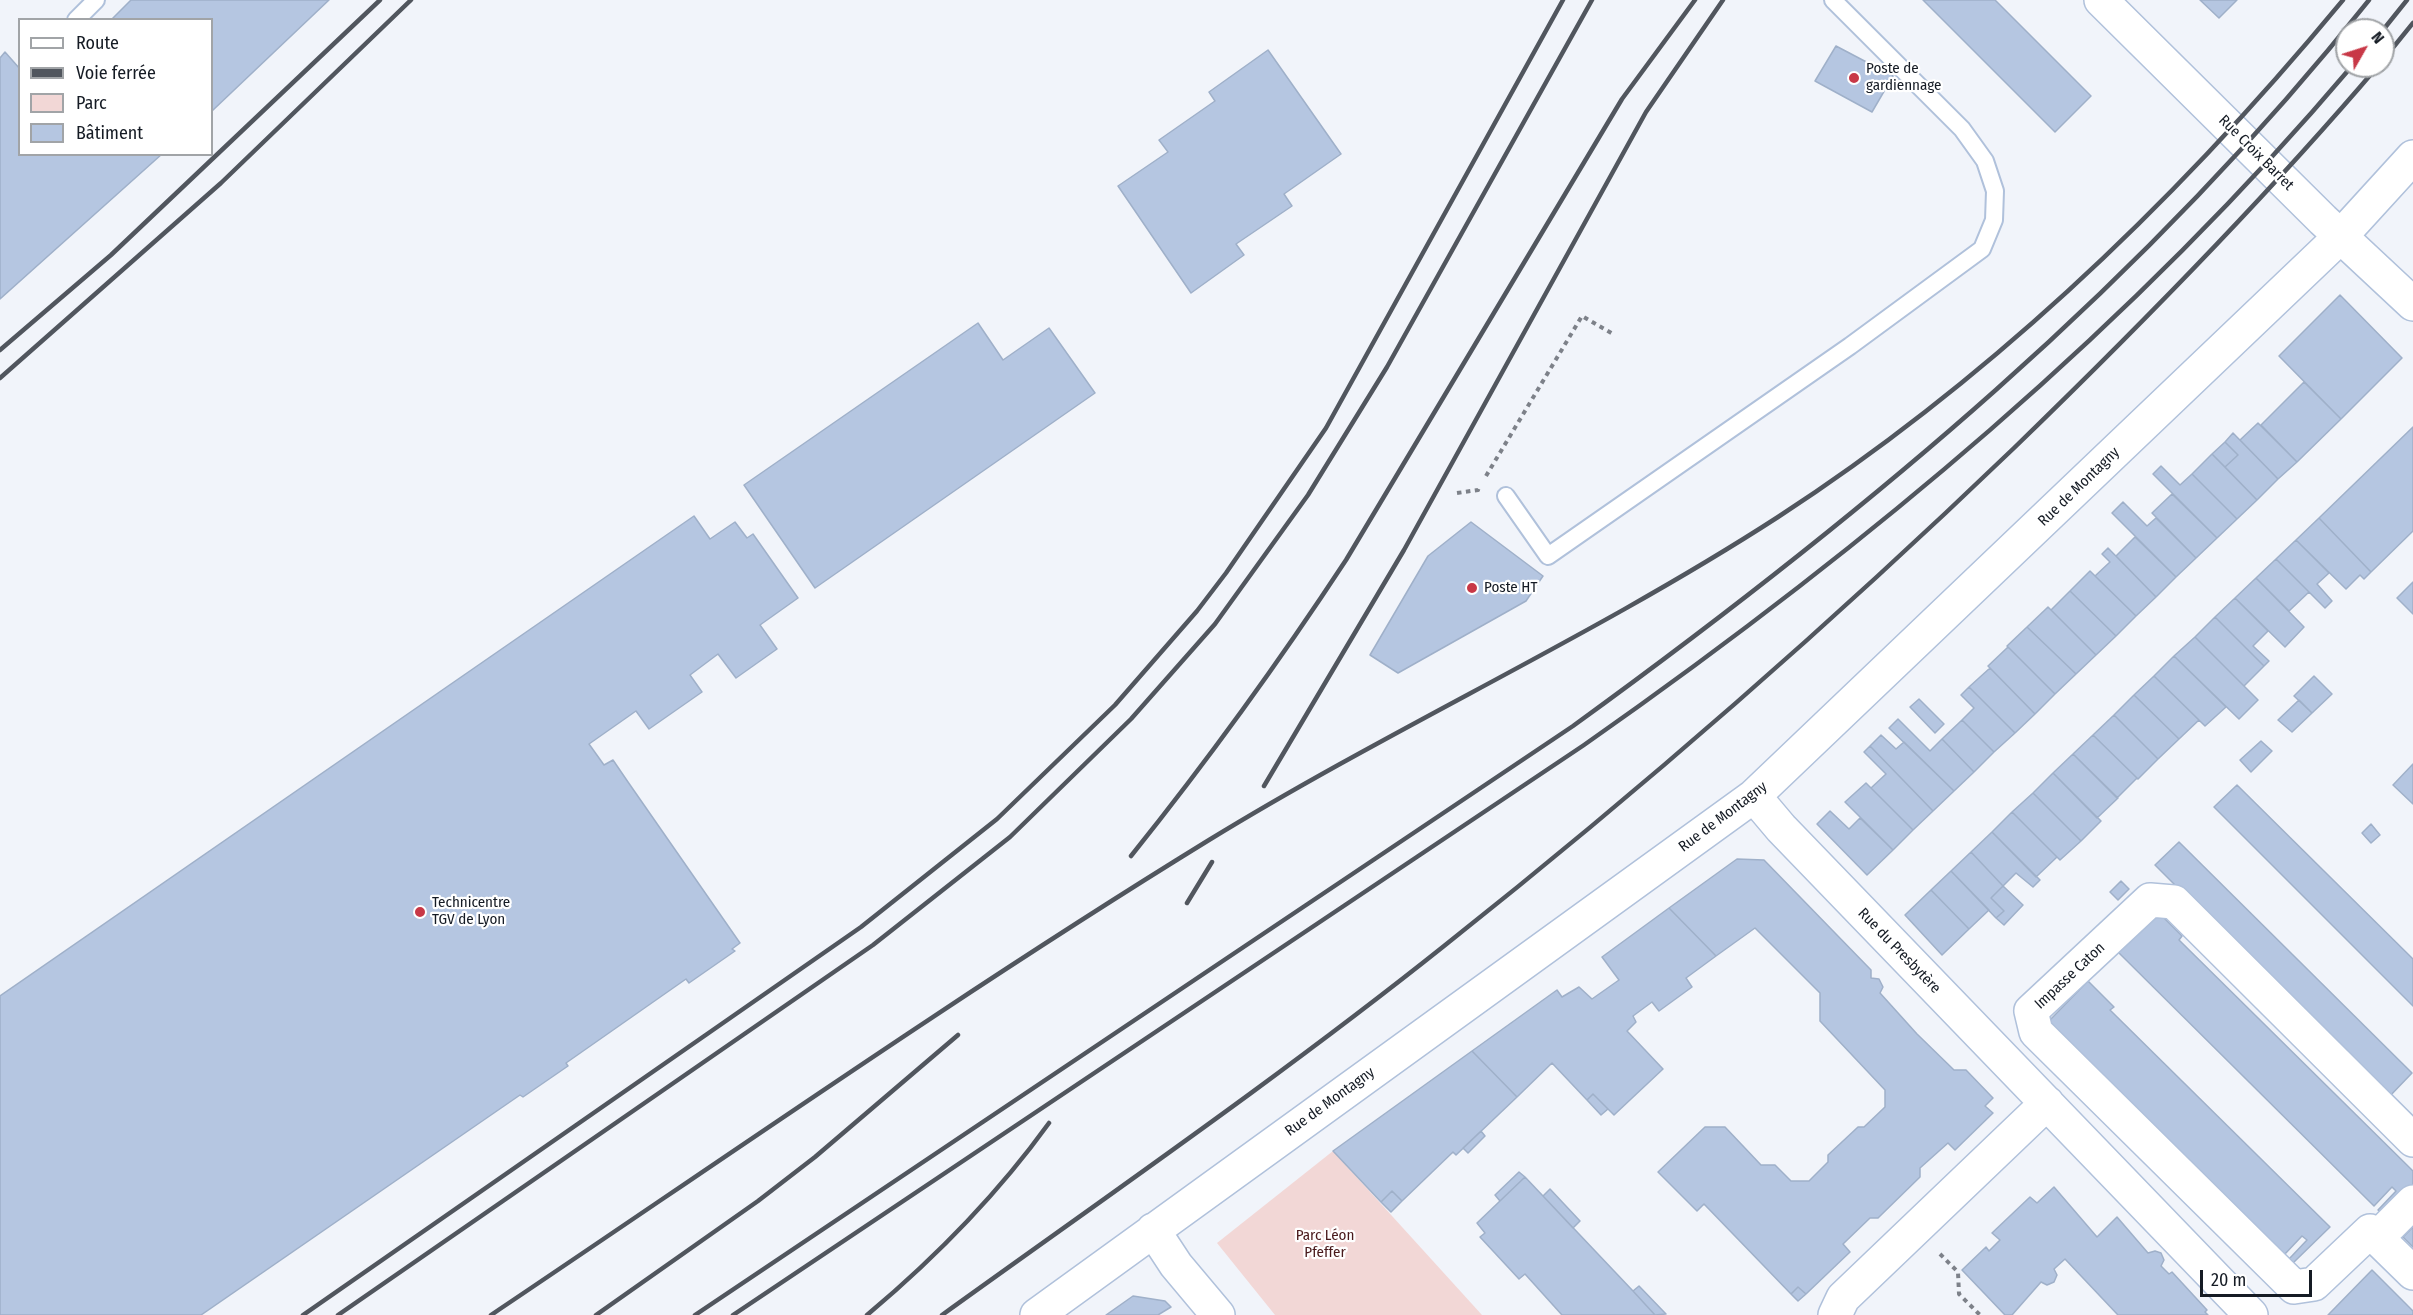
<!DOCTYPE html>
<meta charset="utf-8">
<style>
body{margin:0}
#map{position:relative;width:2413px;height:1315px;overflow:hidden;background:#f1f4fa;font-family:"Fira Sans Condensed",sans-serif}
canvas{display:block}
.legend{position:absolute;left:18px;top:18px;width:195px;height:138px;box-sizing:border-box;background:#fff;border:2px solid #a1a4a7;margin:0;padding:8px 10px;list-style:none;font-size:18px;color:#151b24}
.legend li{display:flex;align-items:center;gap:12px;height:30px}
.legend b{width:30px;border:2px solid #a1a4a7}
.north{position:absolute;left:2335px;top:18px;width:60px;height:60px;box-sizing:border-box;background:#fff;border:2px solid #a1a4a7;border-radius:50%;rotate:51deg;font-size:16px;font-weight:700;line-height:24px;text-align:center;color:#151b24}
.north::after{content:'';display:block;margin:auto;width:21px;height:27px;background:#c83847;clip-path:polygon(50% 0,100% 100%,50% 72%,0 100%)}
.scale{position:absolute;left:2200px;top:1270px;width:112px;height:27px;box-sizing:border-box;border:3px solid #151b24;border-top:0;padding-left:8px;font-size:18px;line-height:21px;white-space:nowrap;color:#151b24;-webkit-text-stroke:4px #fff;paint-order:stroke}
</style>
<div id="map">
<canvas width="2413" height="1315"></canvas>
<ul class="legend">
<li><b style="height:8px;background:#fff"></b>Route</li>
<li><b style="height:8px;background:#51565e"></b>Voie ferrée</li>
<li><b style="height:16px;background:#f2d7d6"></b>Parc</li>
<li><b style="height:16px;background:#b5c6e1"></b>Bâtiment</li>
</ul>
<div class="north">N</div>
<div class="scale">20 m</div>
</div>
<script>
const c = document.querySelector('canvas').getContext('2d');
c.lineJoin = 'round';
function paint(path, color) { c.fillStyle = color; c.fill(path, 'evenodd'); }
function stroke(path, color, width, dash) { c.strokeStyle = color; c.lineWidth = width; c.lineCap = dash ? 'butt' : 'round'; c.setLineDash(dash || []); c.stroke(path); }
function drawText(font, color, halo, rows, align = 'center') {
  c.font = font + ' "Fira Sans Condensed",sans-serif'; c.lineWidth = 4.5; c.setLineDash([]); c.textBaseline = 'middle'; c.strokeStyle = halo; c.fillStyle = color; for (const [text, x, y, turn = 0] of rows) {
    c.save(); c.translate(x, y); c.rotate((+turn || 0) * Math.PI / 180); c.textAlign = isNaN(turn) ? turn : align; if (halo) c.strokeText(text, 0, 0); c.fillText(text, 0, 0); c.restore();
  }
}
const green = new Path2D(`
 M1333 1151 1482 1315H1275L1217 1243Z`);
const building = new Path2D(`
 M131 0H329L212 111V20H111Z
 M1923 0H1995L2091 96 2055 132Z
 M2200 0H2237L2219 18Z
 M1836 46 1893 76 1872 112 1815 81Z
 M1268 50 1341 154 1284 194 1292 206 1236 244 1244 255 1191 293 1118 186 1168 152 1159 140 1215 101 1209 92Z
 M5 52 20 69V154H162L0 299V58Z
 M2340 295 2402 358 2341 419 2279 356Z
 M978 323 1003 360 1049 328 1095 393 815 588 744 485Z
 M2304 382 2341 419 2297 462 2261 425Z
 M2258 423 2297 462 2278 479 2240 440Z
 M2413 427V531L2371 572 2319 518Z
 M2233 433 2278 479 2257 500 2225 467 2238 455 2225 442Z
 M2225 442 2238 455 2225 467 2212 454Z
 M2212 454 2257 500 2237 519 2192 474Z
 M2161 466 2180 485 2192 474 2237 519 2217 538 2153 474Z
 M2172 494 2217 538 2196 558 2152 513Z
 M2123 502 2147 526 2156 518 2196 558 2176 577 2112 513Z
 M694 516 710 539 735 522 747 538 753 534 798 598 760 625 777 649 736 678 718 654 690 675 702 692 649 729 636 711 589 744 604 765 613 760 628 782 740 943 732 949 735 951 689 983 686 979 566 1063 568 1066 523 1097 520 1095 201 1315H0V996Z
 M2319 518 2371 572 2364 579 2360 575 2346 589 2296 540Z
 M1471 522 1543 576 1526 601 1398 673 1370 655 1428 556Z
 M2135 537 2176 577 2156 597 2116 556Z
 M2296 540 2329 573 2317 584 2332 601 2325 608 2276 559Z
 M2108 548 2156 597 2136 616 2095 576 2110 562 2102 554Z
 M2276 559 2309 592 2289 611 2256 578Z
 M2090 571 2136 616 2116 636 2070 591Z
 M2256 578 2304 627 2285 647 2235 598Z
 M2413 582V614L2397 598Z
 M2070 591 2116 636 2096 655 2051 610Z
 M2235 598 2268 631 2253 646 2269 661 2264 666 2215 617Z
 M2048 607 2096 655 2076 674 2027 627Z
 M2215 617 2264 666 2244 686 2195 637Z
 M2027 627 2076 674 2055 694 2007 646Z
 M2195 637 2258 700 2239 719 2174 656Z
 M2008 647 2055 694 2035 714 1988 666Z
 M2174 656 2226 707 2205 726 2154 676Z
 M1990 668 2035 714 2015 733 1969 687Z
 M2154 676 2199 720 2179 739 2134 695Z
 M2314 676 2332 694 2312 713 2294 696Z
 M1969 687 2015 733 1994 752 1962 720 1974 708 1961 695Z
 M2134 695 2179 739 2158 759 2114 715Z
 M1919 699 1944 724 1935 733 1910 707Z
 M2299 700 2312 713 2292 732 2278 720Z
 M2114 715 2158 759 2138 779 2093 735Z
 M1898 719 1930 751 1942 739 1974 772 1954 791 1889 728Z
 M1962 720 1994 752 1974 772 1942 739Z
 M1881 735 1896 749 1904 742 1954 791 1933 811 1870 746Z
 M2093 735 2137 778 2117 798 2073 754Z
 M2261 741 2272 751 2251 772 2240 760Z
 M1870 746 1933 811 1913 830 1871 788 1886 774 1864 752Z
 M2073 754 2118 798 2097 818 2053 773Z
 M2413 764V804L2393 785Z
 M2053 773 2101 821 2081 841 2033 793Z
 M1866 783 1913 830 1893 850 1845 802Z
 M2237 785 2413 959V1006L2214 807Z
 M2033 793 2081 841 2060 860 2012 812Z
 M1830 811 1849 829 1860 818 1893 850 1867 875 1817 824Z
 M2012 812 2057 857 2036 877 1992 832Z
 M2371 824 2380 835 2371 843 2362 833Z
 M1992 832 2040 880 2033 887 2016 873 2003 886 1971 852Z
 M2179 842 2412 1073 2388 1098 2155 865Z
 M1971 852 2003 886 1991 898 2004 911 1996 918 1951 871Z
 M1737 859 1764 860 1871 970V978L1879 979 1883 987 1880 993 1917 1034 1954 1070H1966L1993 1098 1985 1106 1993 1113 1955 1150 1948 1143 1920 1168V1177L1878 1218H1870L1843 1244 1850 1252 1806 1294 1798 1287 1791 1294 1704 1204 1697 1211 1658 1172 1705 1127H1725L1761 1165H1775L1791 1181H1809L1828 1162V1155L1858 1127H1864L1885 1107V1090L1820 1021V993L1755 928 1716 956 1669 908Z
 M1951 871 1989 910 1969 929 1931 890Z
 M2121 881 2129 889 2118 900 2110 892Z
 M2003 886 2023 905 2004 925 1996 918 2004 911 1991 898Z
 M1931 890 1969 929 1942 955 1905 915Z
 M1669 908 1716 956 1686 978 1692 987 1659 1011 1652 1002 1633 1016 1636 1022 1627 1031 1663 1069 1614 1115 1593 1094 1587 1100 1552 1063 1517 1097 1472 1051 1557 990 1562 997 1579 987 1592 999 1619 980 1602 957Z
 M2158 912 2182 936 2179 940 2413 1171V1185L2383 1214 2378 1210 2396 1191 2392 1187 2374 1206 2118 952Z
 M2088 981 2114 1007 2110 1010 2330 1227 2293 1263 2289 1259 2307 1240 2302 1236 2284 1255 2049 1021Z
 M1472 1051 1517 1097 1456 1155 1453 1152 1402 1201 1392 1191 1381 1202 1333 1151Z
 M1593 1094 1608 1109 1601 1115 1587 1100Z
 M1481 1131 1485 1136 1468 1153 1463 1148Z
 M1519 1172 1525 1177 1500 1201 1495 1195Z
 M1525 1177 1633 1291 1655 1315H1562L1525 1274 1519 1279 1480 1237 1485 1233 1477 1223Z
 M2054 1187 2097 1237 2117 1217 2148 1253 2155 1251 2161 1253 2164 1260 2161 1266 2169 1274 2172 1272 2207 1310 2205 1312 2208 1315H2118L2065 1259 2054 1269 2057 1275 2054 1282 2047 1285 2041 1282 2012 1315H2005L1962 1270 1986 1247 1989 1251 2000 1240 1992 1233 2030 1197 2037 1203Z
 M1550 1189 1580 1221 1573 1228 1543 1196Z
 M1392 1191 1402 1201 1391 1212 1381 1202Z
 M2413 1227V1247L2403 1237Z
 M2372 1270 2413 1311V1315H2328Z
 M1639 1286 1666 1314 1655 1315 1633 1291Z
 M1798 1287 1806 1294 1798 1301 1791 1294Z
 M1133 1296 1165 1301 1171 1307 1158 1315H1106Z`);
const path = new Path2D(`
 M1486 476 1582 316 1613 334
 M1457 493 1478 490 1479 487
 M1940 1254 1958 1272 1959 1294 1980 1315`);
const service = new Path2D(`
 M76 20 96 0
 M1506 496 1548 556 1850 346 1982 249 1994 220 1995 191 1985 161 1962 129 1833 0`);
const minor = new Path2D(`
 M1754 796 1781 828 2251 1315
 M2413 1140 2174 902 2150 900 2031 1011 2036 1032 2294 1287 2314 1284 2370 1231 2413 1273
 M1153 1230 1176 1265 1218 1315
 M2377 1238 2413 1202
 M1037 1315 1754 796 2340 237
 M1835 1315 1843 1298 2047 1103`);
const tertiary = new Path2D(`
 M2101 0 2323 220 2413 304
 M2340 237 2413 157`);
const rail = new Path2D(`
 M2383 30 2407 0
 M2383 60 2413 23
 M0 350 111 255 380 0
 M0 378 221 183 411 0
 M1264 786 1404 550 1646 112 1723 0
 M1131 856C1208 760 1279 662 1346 560L1622 99 1695 0
 M1187 903 1212 862
 M303 1315 861 927 997 819 1115 705 1197 611 1226 573 1326 428 1563 0
 M338 1315 873 945 1010 837 1131 719 1215 624 1308 495 1387 367 1592 0
 M491 1315C729 1155 965 990 1209 840 1395 726 1594 636 1778 517 1993 377 2180 197 2343 0
 M596 1315 758 1201 815 1157 958 1035
 M695 1315 1573 726C1864 515 2144 283 2369 0
 M733 1315 1584 745C1865 548 2130 328 2352 66
 M867 1315C935 1258 997 1195 1049 1123
 M942 1315C1110 1194 1281 1076 1444 946 1642 789 1832 623 2014 448 2141 325 2264 200 2378 66`);
const markers = [
 [1854,78,6,"#c83847"],
 [1472,588,6,"#c83847"],
 [420,912,6,"#c83847"]
];
const poiNames = [
 ["Poste de",1866,69],
 ["gardiennage",1866,86],
 ["Poste HT",1484,588],
 ["Technicentre",432,903],
 ["TGV de Lyon",432,920]
];
const streetNames = [
 ["Rue Croix Barret",2256,153,45],
 ["Rue de Montagny",2079,487,-44],
 ["Rue de Montagny",1723,817,-37],
 ["Rue du Presbytère",1899,951,46],
 ["Impasse Caton",2070,976,-43],
 ["Rue de Montagny",1330,1102,-36]
];
const parkNames = [
 ["Parc Léon",1325,1236],
 ["Pfeffer",1325,1253]
];
paint(green, '#f2d7d6');
paint(building, '#b5c6e1');
stroke(building, '#9fb0c9', 1.5);
stroke(service, '#b0c1db', 20);
stroke(minor, '#b0c1db', 36);
stroke(tertiary, '#b0c1db', 36);
stroke(path, '#7d8189', 4, [4.5, 4.5]);
stroke(service, '#fff', 16);
stroke(minor, '#fff', 33);
stroke(tertiary, '#fff', 33);
stroke(rail, '#51565e', 4.5);
for (const [x, y, r, color] of markers) { const dot = new Path2D(); dot.arc(x, y, r, 0, 2 * Math.PI); c.fillStyle = color; c.fill(dot); stroke(dot, '#fff', 2); }
drawText('15px', '#151b24', '#fff', poiNames, 'left');
drawText('15px', '#151b24', '#fff', streetNames);
drawText('15px', '#491a1c', '#fff', parkNames);
</script>
